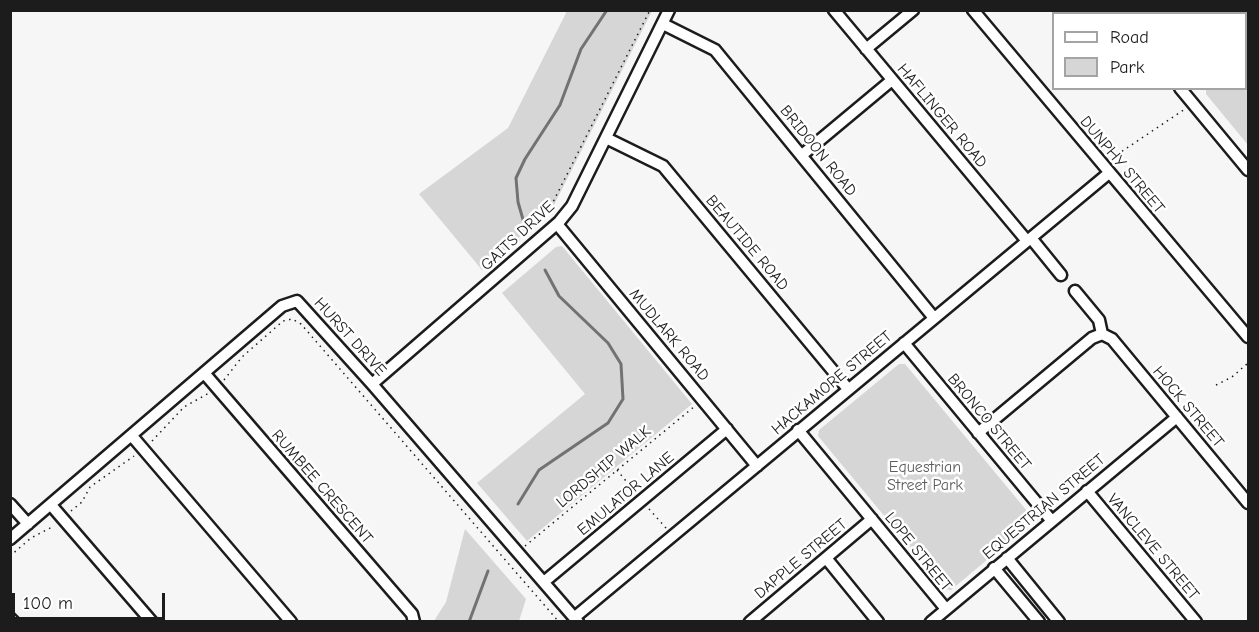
<!DOCTYPE html>
<style>
body{margin:0}
#map{position:relative;width:1259px;height:632px;overflow:hidden;background:#f6f6f6;font-family:"Comic Neue",sans-serif}
canvas{display:block}
.frame{position:absolute;inset:0;border:12px solid #1c1c1c;pointer-events:none}
.legend{position:absolute;left:1052px;top:12px;width:195px;height:78px;box-sizing:border-box;background:#fff;border:2px solid #a4a4a4;margin:0;padding:8px 10px;list-style:none;font-size:18px;color:#1c1c1c}
.legend li{display:flex;align-items:center;gap:12px;height:30px}
.legend b{width:30px;border:2px solid #a4a4a4}
.scale{position:absolute;left:12px;top:593px;width:153px;height:27px;box-sizing:border-box;border:3px solid #1c1c1c;border-top:0;padding-left:8px;font-size:18px;line-height:21px;white-space:nowrap;color:#1c1c1c;-webkit-text-stroke:4px #fff;paint-order:stroke}
</style>
<div id="map">
<canvas width="1259" height="632"></canvas>
<div class="frame"></div>
<ul class="legend">
<li><b style="height:8px;background:#fff"></b>Road</li>
<li><b style="height:16px;background:#d6d6d6"></b>Park</li>
</ul>
<div class="scale">100 m</div>
</div>
<script>
const c = document.querySelector('canvas').getContext('2d');
c.lineJoin = 'round';
function paint(path, color) { c.fillStyle = color; c.fill(path, 'evenodd'); }
function stroke(path, color, width, dash) { c.strokeStyle = color; c.lineWidth = width; c.lineCap = dash ? 'butt' : 'round'; c.setLineDash(dash || []); c.stroke(path); }
function drawText(font, color, halo, rows, align = 'center') {
  c.font = font + ' "Comic Neue",sans-serif'; c.lineWidth = 5; c.setLineDash([]); c.textBaseline = 'middle'; c.strokeStyle = halo; c.fillStyle = color; for (const [text, x, y, turn = 0] of rows) {
    c.save(); c.translate(x, y); c.rotate((+turn || 0) * Math.PI / 180); c.textAlign = isNaN(turn) ? turn : align; if (halo) c.strokeText(text, 0, 0); c.fillText(text, 0, 0); c.restore();
  }
}
const green = new Path2D(`
 M567 11H652L552 209 482 270 419 194 508 128Z
 M1248 53V145L1206 94V89L1246 88V55Z
 M562 246 692 404 527 541 477 483 585 394 502 293 556 247Z
 M899 364H905L1032 517 1031 523 951 590 945 589 818 436 819 430Z
 M465 529 526 599 519 621H434L446 602Z`);
const stream = new Path2D(`
 M524 223 518 202 516 178 525 159 560 105 581 49 607 10
 M518 504 539 470 608 423 623 399 621 364 608 343 559 296 545 270
 M469 622 488 571`);
const path = new Path2D(`
 M1112 158 1185 109
 M487 269 546 216 650 10
 M1248 352V355
 M224 380 242 357 283 321 292 319 301 324 559 622
 M1216 385 1232 377 1248 363
 M152 441 184 407 209 393
 M617 470 635 492
 M649 509 666 528
 M71 511 82 502 90 487 134 456
 M525 546 695 406
 M10 556 31 538 54 526`);
const minor = new Path2D(`
 M834 10 1027 241
 M973 10 1248 337
 M1115 10 1118 14
 M663 24 715 50 934 318
 M1246 39 1248 37
 M866 49 913 10
 M1180 88 1248 170
 M606 138 663 166 848 389
 M802 155 892 80
 M557 224 757 466
 M1031 238 1061 275
 M1075 291 1099 320 1102 334
 M904 343 1051 520
 M205 374 412 614 414 622
 M372 384 559 222 572 206 669 10
 M798 430 946 609
 M978 433 1092 338 1102 334 1112 339 1248 503
 M132 436 291 622
 M1087 491 1196 622
 M10 504 28 524
 M51 505 152 622
 M10 539 282 306 297 301 372 384 578 622
 M826 558 878 622
 M1007 558 1059 622
 M994 568 1039 622
 M545 581 727 429
 M575 617 1109 173
 M10 618 14 622
 M750 622 872 519
 M931 622 1177 417`);
const streetNames = [
 ["HAFLINGER ROAD",942,116,50],
 ["BRIDOON ROAD",818,151,51],
 ["DUNPHY STREET",1122,165,50],
 ["GAITS DRIVE",518,236,-43],
 ["BEAUTIDE ROAD",747,243,50],
 ["MUDLARK ROAD",669,335,50],
 ["HURST DRIVE",350,337,48],
 ["HACKAMORE STREET",832,383,-40],
 ["HOCK STREET",1188,407,50],
 ["BRONCO STREET",989,422,50],
 ["LORDSHIP WALK",604,467,-40],
 ["RUMBEE CRESCENT",322,487,49],
 ["EMULATOR LANE",626,494,-40],
 ["EQUESTRIAN STREET",1044,507,-40],
 ["VANCLEVE STREET",1153,547,50],
 ["LOPE STREET",918,552,51],
 ["DAPPLE STREET",801,559,-40]
];
const parkNames = [
 ["Equestrian",925,467],
 ["Street Park",925,485]
];
paint(green, '#d6d6d6');
stroke(stream, '#727272', 3);
stroke(minor, '#1c1c1c', 15);
stroke(path, '#1c1c1c', 1.5, [1.5, 4.5]);
stroke(minor, '#fff', 10);
drawText('16px', '#1c1c1c', '#fff', streetNames);
drawText('16px', '#5d5d5d', '#fff', parkNames);
</script>
